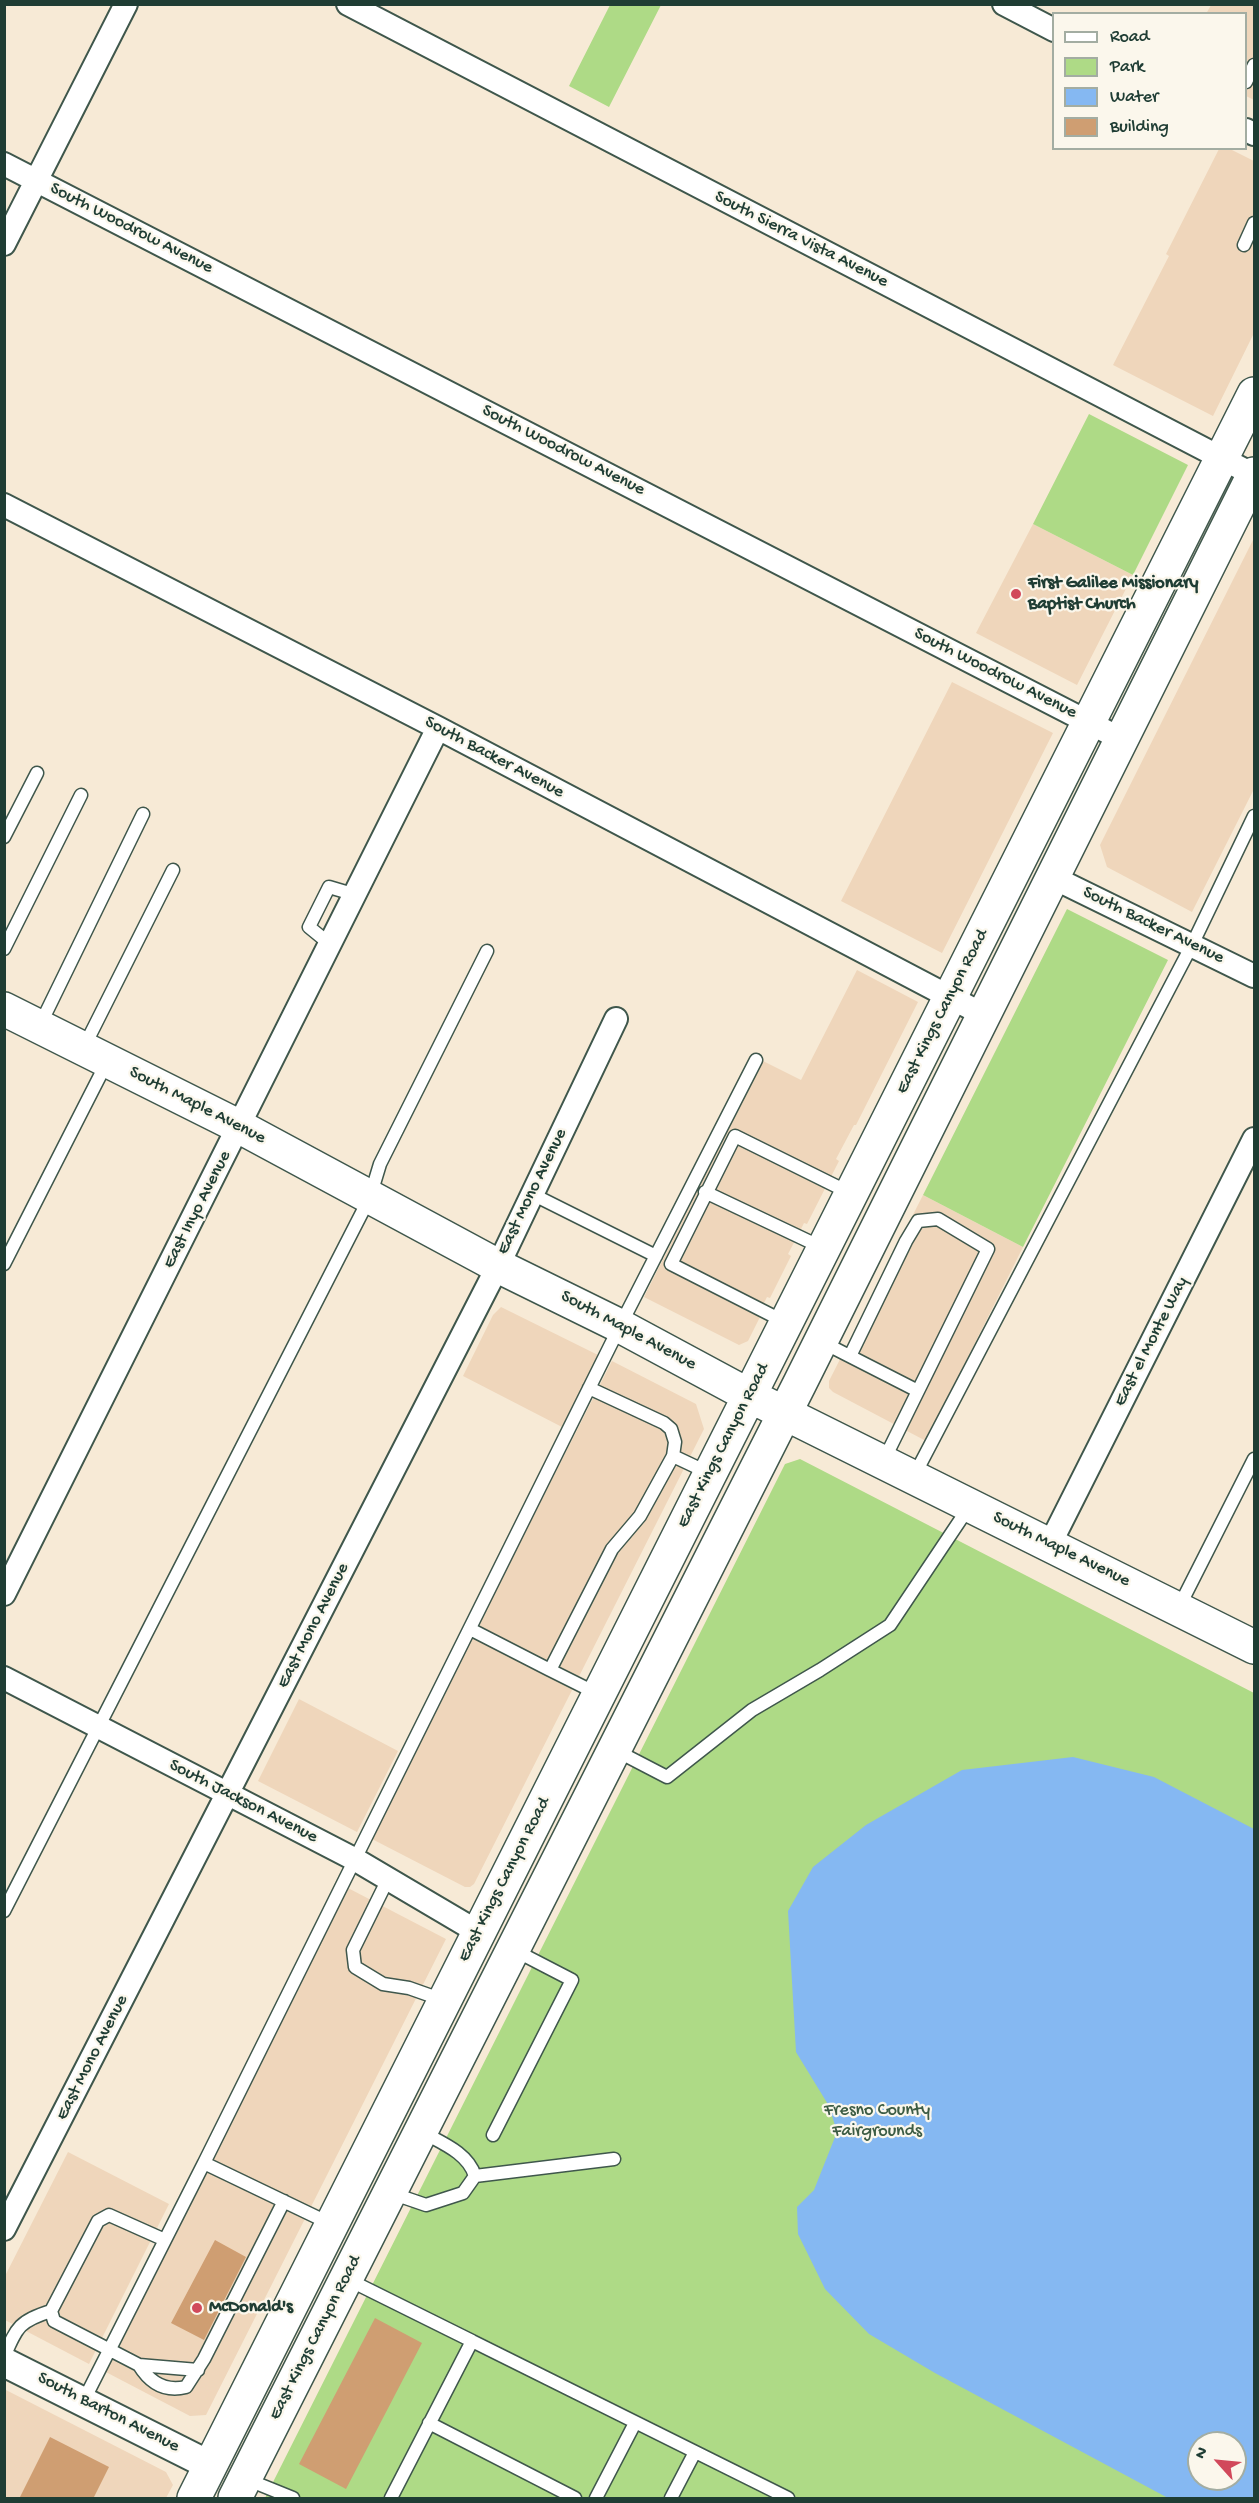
<!DOCTYPE html>
<style>
body{margin:0}
#map{position:relative;width:1259px;height:2503px;overflow:hidden;background:#f7ead6;font-family:"Gochi Hand",sans-serif}
canvas{display:block}
.frame{position:absolute;inset:0;border:6px solid #1f3d34;pointer-events:none}
.legend{position:absolute;left:1052px;top:12px;width:195px;height:138px;box-sizing:border-box;background:#fbf7ec;border:2px solid #a3ada2;margin:0;padding:8px 10px;list-style:none;font-size:18px;color:#1f3d34}
.legend li{display:flex;align-items:center;gap:12px;height:30px}
.legend b{width:30px;border:2px solid #a3ada2}
.north{position:absolute;left:1187px;top:2431px;width:60px;height:60px;box-sizing:border-box;background:#fbf7ec;border:2px solid #a3ada2;border-radius:50%;rotate:297deg;font-size:16px;font-weight:700;line-height:24px;text-align:center;color:#1f3d34}
.north::after{content:'';display:block;margin:auto;width:21px;height:27px;background:#d1495b;clip-path:polygon(50% 0,100% 100%,50% 72%,0 100%)}
</style>
<div id="map">
<canvas width="1259" height="2503"></canvas>
<div class="frame"></div>
<ul class="legend">
<li><b style="height:8px;background:#fff"></b>Road</li>
<li><b style="height:16px;background:#aeda86"></b>Park</li>
<li><b style="height:16px;background:#85b8f2"></b>Water</li>
<li><b style="height:16px;background:#cf9e72"></b>Building</li>
</ul>
<div class="north">N</div>
</div>
<script>
const c = document.querySelector('canvas').getContext('2d');
c.lineJoin = 'round';
function paint(path, color) { c.fillStyle = color; c.fill(path, 'evenodd'); }
function stroke(path, color, width, dash) { c.strokeStyle = color; c.lineWidth = width; c.lineCap = dash ? 'butt' : 'round'; c.setLineDash(dash || []); c.stroke(path); }
function drawText(font, color, halo, rows, align = 'center') {
  c.font = font + ' "Gochi Hand",sans-serif'; c.lineWidth = 4.5; c.setLineDash([]); c.textBaseline = 'middle'; c.strokeStyle = halo; c.fillStyle = color; for (const [text, x, y, turn = 0] of rows) {
    c.save(); c.translate(x, y); c.rotate((+turn || 0) * Math.PI / 180); c.textAlign = isNaN(turn) ? turn : align; if (halo) c.strokeText(text, 0, 0); c.fillText(text, 0, 0); c.restore();
  }
}
const built = new Path2D(`
 M1211 5H1254V100L1246 96V14H1206Z
 M1219 149H1230L1254 161V333L1213 416 1113 365 1169 256 1166 254Z
 M1033 524 1133 575 1077 685 976 633Z
 M1254 538V789L1192 912 1107 867 1100 845Z
 M952 682 1053 733 942 953 841 901Z
 M857 970 918 1002 856 1125H854L836 1159 839 1161 807 1224 804 1223 799 1233 788 1254 791 1256 770 1298 767 1297 759 1313 761 1315 748 1341 739 1345 644 1297 763 1061 801 1080Z
 M923 1195 1023 1247 926 1441 833 1392 829 1388V1381Z
 M501 1307 598 1355 562 1427 463 1376 493 1315Z
 M612 1361 696 1404 704 1429 474 1884 470 1887H465L370 1838Z
 M299 1699 398 1751 357 1832 258 1781Z
 M346 1887 446 1939 206 2415 190 2416 102 2370Z
 M68 2152 169 2204 89 2364 5 2320 4 2278Z
 M4 2389 166 2472 173 2485 166 2498H5Z`);
const green = new Path2D(`
 M610 5H661L609 107 569 86Z
 M1089 414 1188 465 1133 575 1033 524Z
 M1067 909 1168 960 1023 1247 923 1195Z
 M800 1459 1254 1693V2498H265L785 1464ZM1199 2443H1235V2479H1199Z`);
const water = new Path2D(`
 M1073 1757 1154 1777 1254 1829V2498H1168L935 2373 869 2334 825 2289 798 2234 797 2207 814 2190 837 2132 829 2106 796 2052 788 1911 813 1867 866 1825 962 1770ZM1199 2443H1235V2479H1199Z`);
const building = new Path2D(`
 M215 2240 246 2257 204 2340 171 2323Z
 M375 2318 422 2343 346 2489 299 2464Z
 M50 2437 109 2467 93 2499H19Z`);
const service = new Path2D(`
 M1246 82 1254 65
 M1244 245 1254 223
 M4 837 37 773
 M331 945 309 927 329 887 356 895
 M4 949 81 795
 M40 1025 143 814
 M84 1047 173 870
 M705 1192 823 1248
 M532 1194 656 1256
 M4 1264 107 1062
 M785 1322 671 1264 735 1136 850 1193
 M822 1342 918 1391 883 1462
 M850 1356 906 1241 918 1221 938 1219 988 1249 918 1391
 M589 1388 664 1423 671 1429 675 1442 673 1456 640 1516 612 1549 550 1670 598 1694
 M673 1456 709 1473
 M914 1476 1192 945 1254 816
 M1179 1607 1254 1459
 M470 1629 550 1670
 M615 1750 667 1777 752 1710 820 1670 890 1625 969 1507
 M388 1879 353 1950 355 1967 383 1984 409 1988 443 2000
 M4 1911 370 1197 380 1164 487 951
 M493 2135 572 1980 514 1950
 M204 2163 620 1326 756 1060
 M475 2176 614 2159
 M391 2193 426 2205 463 2193 475 2176C468 2153 442 2143 422 2132
 M165 2240 109 2215 98 2221 51 2311 54 2321 139 2365 198 2370
 M347 2279 472 2341 391 2498
 M472 2341 788 2498
 M4 2357C17 2327 19 2321 51 2311
 M139 2365C150 2383 165 2392 186 2387L204 2359 284 2201
 M84 2400 204 2163 331 2224
 M429 2423 575 2498
 M246 2479 293 2498
 M596 2498 635 2423
 M671 2498 695 2452`);
const minor = new Path2D(`
 M348 4 1254 475
 M1004 4 1054 30
 M1246 130 1254 134
 M4 164 1121 739
 M4 244 126 4
 M4 505 438 728 982 1014
 M1052 877 1254 976
 M1050 1544 1254 1139
 M4 1594 438 728
 M4 1678 356 1860 478 1932
 M4 2229 498 1266 616 1019`);
const tertiary = new Path2D(`
 M4 2362 211 2466`);
const secondary = new Path2D(`
 M4 1009 240 1127 498 1266 620 1326 750 1396 1254 1647
 M194 2498 1254 394
 M235 2498 800 1383 1254 474`);
const markers = [
 [1016,594,6,"#d1495b"],
 [197,2308,6,"#d1495b"]
];
const streetNames = [
 ["South Woodrow Avenue",131,229,27],
 ["South Sierra Vista Avenue",801,240,27],
 ["South Woodrow Avenue",563,451,27],
 ["South Woodrow Avenue",995,674,27],
 ["South Backer Avenue",494,758,28],
 ["South Backer Avenue",1153,926,26],
 ["East Kings Canyon Road",943,1012,-63],
 ["South Maple Avenue",197,1106,27],
 ["East Mono Avenue",533,1192,-64],
 ["East Inyo Avenue",198,1210,-63],
 ["South Maple Avenue",628,1331,28],
 ["East el Monte Way",1152,1342,-63],
 ["East Kings Canyon Road",724,1446,-63],
 ["South Maple Avenue",1061,1550,26],
 ["East Mono Avenue",314,1626,-63],
 ["South Jackson Avenue",243,1802,27],
 ["East Kings Canyon Road",505,1880,-63],
 ["East Mono Avenue",93,2058,-63],
 ["East Kings Canyon Road",316,2338,-63],
 ["South Barton Avenue",108,2413,27]
];
const poiNames = [
 ["First Galilee Missionary",1028,584],
 ["Baptist Church",1028,605],
 ["McDonald's",209,2308]
];
const parkNames = [
 ["Fresno County",877,2111],
 ["Fairgrounds",877,2132]
];
paint(built, '#efd6bb');
paint(green, '#aeda86');
paint(water, '#85b8f2');
paint(building, '#cf9e72');
stroke(service, '#3f574c', 15);
stroke(minor, '#3f574c', 26);
stroke(tertiary, '#3f574c', 32);
stroke(secondary, '#3f574c', 36);
stroke(service, '#fff', 12);
stroke(minor, '#fff', 22);
stroke(tertiary, '#fff', 28);
stroke(secondary, '#fff', 33);
for (const [x, y, r, color] of markers) { const dot = new Path2D(); dot.arc(x, y, r, 0, 2 * Math.PI); c.fillStyle = color; c.fill(dot); stroke(dot, '#fbf7ec', 2); }
drawText('18px', '#1f3d34', '#fbf7ec', streetNames);
drawText('bold 18px', '#1f3d34', '#fbf7ec', poiNames, 'left');
drawText('18px', '#3c5c44', '#fbf7ec', parkNames);
</script>
